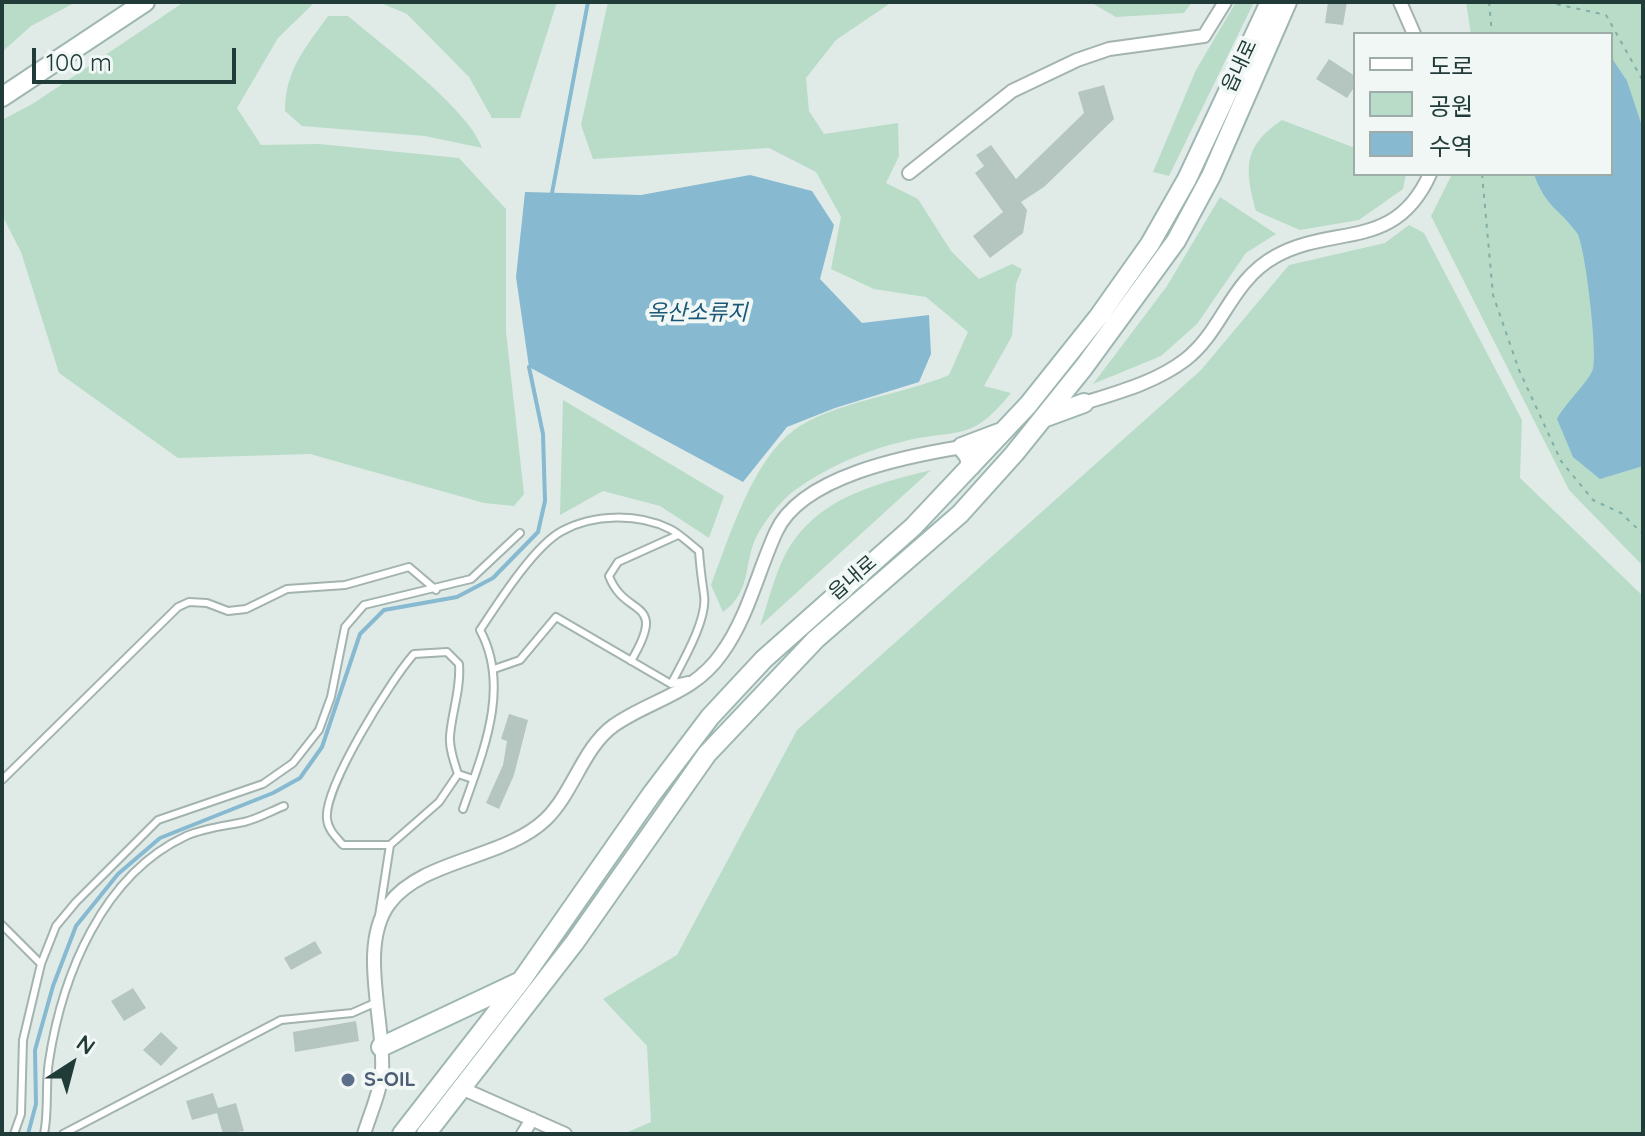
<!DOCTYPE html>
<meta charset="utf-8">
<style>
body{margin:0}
#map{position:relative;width:1645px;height:1136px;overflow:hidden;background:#e0ebe8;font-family:Quicksand,"Noto Sans KR",sans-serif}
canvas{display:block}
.frame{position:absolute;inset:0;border:4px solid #203b38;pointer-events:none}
.legend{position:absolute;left:1353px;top:32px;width:260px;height:144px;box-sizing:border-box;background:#f0f7f5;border:2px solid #9daca9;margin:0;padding:10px 14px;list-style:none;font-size:24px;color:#203b38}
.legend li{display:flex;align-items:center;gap:16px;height:40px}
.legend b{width:40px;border:2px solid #9daca9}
.north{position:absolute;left:32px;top:1024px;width:80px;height:80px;-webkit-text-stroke:6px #f0f7f5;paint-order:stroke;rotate:36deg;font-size:22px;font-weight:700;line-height:32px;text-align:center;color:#203b38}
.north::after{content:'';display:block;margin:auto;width:28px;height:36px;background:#203b38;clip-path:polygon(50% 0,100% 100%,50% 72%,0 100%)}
.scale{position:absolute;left:32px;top:48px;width:204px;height:36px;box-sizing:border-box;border:4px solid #203b38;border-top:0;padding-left:10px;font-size:24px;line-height:28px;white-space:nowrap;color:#203b38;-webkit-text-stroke:6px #f0f7f5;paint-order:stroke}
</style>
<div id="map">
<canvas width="1645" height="1136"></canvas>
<div class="frame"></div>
<ul class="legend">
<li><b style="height:10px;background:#fff"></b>도로</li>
<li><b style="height:22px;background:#b8dcc8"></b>공원</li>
<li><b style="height:22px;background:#87b9d1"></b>수역</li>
</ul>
<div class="north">N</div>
<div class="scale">100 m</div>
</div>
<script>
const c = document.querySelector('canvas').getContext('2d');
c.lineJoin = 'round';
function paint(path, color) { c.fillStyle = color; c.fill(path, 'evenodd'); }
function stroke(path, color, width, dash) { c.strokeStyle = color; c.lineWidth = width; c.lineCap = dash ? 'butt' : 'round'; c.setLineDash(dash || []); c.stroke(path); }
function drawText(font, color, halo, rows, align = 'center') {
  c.font = font + ' Quicksand,"Noto Sans KR",sans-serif'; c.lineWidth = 8; c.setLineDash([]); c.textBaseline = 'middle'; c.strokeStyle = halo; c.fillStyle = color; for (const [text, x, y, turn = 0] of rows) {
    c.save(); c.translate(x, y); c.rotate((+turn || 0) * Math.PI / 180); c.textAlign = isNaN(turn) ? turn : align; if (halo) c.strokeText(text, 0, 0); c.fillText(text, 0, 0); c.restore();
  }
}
const green = new Path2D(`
 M2 2H76L31 26 2 52Z
 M184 2H315L278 38 237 108 261 145 319 144 459 158 506 209V332L524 494 514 506 484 503 310 454 178 458 59 373 21 252 2 215V120L34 103Z
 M378 2H557L520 118H492L469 77 407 14Z
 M608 2H892L836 40 806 78 809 111 824 134 898 123 899 156 886 183 918 199 951 251 979 279 1012 264 1022 269 1016 284 1012 336 984 386 1011 393C970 443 961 428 905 441 866 450 827 467 795 490 783 499 766 519 759 532 742 560 754 590 723 612L711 585C729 538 752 461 794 430 830 403 905 394 949 375L968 332 926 297 874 289 831 269 841 217 816 172 769 148 593 159 581 125Z
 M1090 2H1192L1184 13 1116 17Z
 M1236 2H1254L1169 176 1153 172 1196 70Z
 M1466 2H1643V566L1569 490 1431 216 1452 174H1611V34H1471Z
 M328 16H348C382 45 469 109 482 148L425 136 302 126 285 111C285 71 305 48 328 16Z
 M1282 120 1355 148V174H1406L1403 189 1359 220 1300 230 1256 211C1245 169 1242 147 1282 120Z
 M1220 197 1276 234 1246 253 1197 324 1161 356 1093 384 1167 286Z
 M1409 225 1424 233 1522 420 1520 478 1643 596V1134H623L651 1122 647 1046 603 999 677 955 797 730 1201 370 1289 265 1385 243Z
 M563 400 724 496 709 538 660 506 603 491 560 515Z
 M931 470 760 626C768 603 774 576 785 555 816 498 872 485 931 470Z`);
const water = new Path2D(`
 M1611 57 1627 81 1643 129V466L1600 479 1573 457 1557 419C1565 403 1588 383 1593 369 1598 354 1585 244 1577 233 1558 207 1546 208 1534 174H1611Z
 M750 175 812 191 834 225 820 279 862 323 929 315 931 354 919 382 835 408 787 427 743 482 529 367 516 277 525 192 641 195Z`);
const stream = new Path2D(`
 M552 193 588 2
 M28 1134 36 1104 35 1050 53 986 76 926 118 874 160 838 273 793 300 778 322 747 360 634 384 610 457 597 493 578 538 532 545 501 543 434 529 367`);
const building = new Path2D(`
 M1328 2H1347L1343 25 1325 23Z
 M1329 59 1355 76V86L1347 98 1316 79Z
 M1104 85 1114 119 1044 187 1021 202 1027 210 1023 233 990 258 973 236 1003 212 975 173 984 166 976 155 991 145 1016 179 1084 113 1078 92Z
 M509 714 528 720 514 775 499 809 486 803 503 765 507 741 501 739Z
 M315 941 322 953 291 970 284 958Z
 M133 988 146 1008 124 1021 111 1001Z
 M356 1021 359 1041 295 1052 293 1032Z
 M161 1032 178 1048 161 1066 143 1050Z
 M213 1093 218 1108 236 1103 244 1131 223 1134 217 1113 192 1120 186 1101Z`);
const path = new Path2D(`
 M1489 2 1492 34
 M1547 2 1606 15 1643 81
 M1482 174 1493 295 1519 370 1561 461 1593 500 1621 513 1643 534`);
const lane = new Path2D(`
 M631 661C669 597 625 619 609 576L618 562 678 535
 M494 669 520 660 556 617 671 684 688 680
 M458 774 439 802 390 845H343C336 837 328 830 327 819 323 788 392 678 414 654L447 652 459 664C461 689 452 711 450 736 449 748 454 762 458 774L473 779
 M2 780 178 607 189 602 207 603 228 611 246 609 287 589 345 585 409 567 436 590
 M463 809C483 752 511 687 480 630 498 603 534 546 562 531 593 514 638 513 670 529 680 534 690 544 699 551 700 567 702 581 704 595 708 619 682 663 671 684
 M379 916 390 845
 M2 925 41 964
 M14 1134 21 1114 23 1040 41 964 56 926 76 902 158 820 263 784 293 763 319 730 331 697 345 627 364 605 471 579 520 533
 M44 1134C49 1110 45 1086 49 1061 62 976 102 875 186 836 204 828 225 826 244 822 258 819 271 811 284 806
 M63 1134 281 1020 352 1013 377 1002`);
const street = new Path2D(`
 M1400 2 1414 34
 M909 173 1012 91 1077 60 1109 49 1204 36 1225 2
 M1084 403C1119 392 1156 382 1185 360 1223 331 1230 281 1276 256 1334 224 1395 252 1430 174
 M461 1088 565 1134
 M364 1134C370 1114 381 1091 382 1070 385 1022 358 946 389 904 422 859 505 859 546 819 573 793 583 748 613 726 651 699 693 695 722 653 748 617 758 571 776 532 801 476 907 456 962 447
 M523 1134 532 1119`);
const secondary = new Path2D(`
 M2 97 145 2
 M1046 417 1084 403
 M971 466 969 456 962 447 999 433
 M381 1047 519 982
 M402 1134 521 981 651 795 710 717 764 659 913 527 1028 405 1099 316 1150 244 1187 179 1270 2
 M426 1134 575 942 707 754 816 639 960 514 1014 454 1084 367 1176 241 1211 176 1287 2`);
const markers = [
 [348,1080,8,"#5c6f8a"]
];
const streetNames = [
 ["읍내로",1240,66,-65],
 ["읍내로",853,578,-41]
];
const serviceNames = [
 ["S-OIL",364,1080]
];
const waterNames = [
 ["옥산소류지",697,313]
];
paint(green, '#b8dcc8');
paint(water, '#87b9d1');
stroke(stream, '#87b9d1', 4);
paint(building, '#b5c6c1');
stroke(lane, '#a3b3b0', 10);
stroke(street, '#a3b3b0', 16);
stroke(secondary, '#9eb7b2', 22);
stroke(path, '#80afa8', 2, [4, 6]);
stroke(lane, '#fff', 6);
stroke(street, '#fff', 12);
stroke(secondary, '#fff', 18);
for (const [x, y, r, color] of markers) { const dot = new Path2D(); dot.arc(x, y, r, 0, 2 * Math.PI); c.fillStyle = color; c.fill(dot); stroke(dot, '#f0f7f5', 3); }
drawText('20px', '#203b38', '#f0f7f5', streetNames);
drawText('bold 20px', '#4e5e75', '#f0f7f5', serviceNames, 'left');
drawText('italic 22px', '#1b5877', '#f0f7f5', waterNames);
</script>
